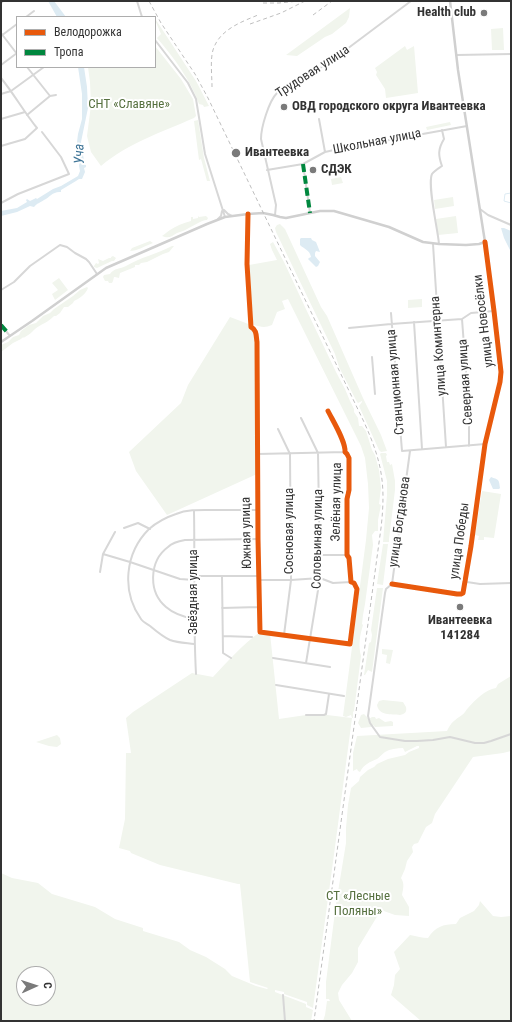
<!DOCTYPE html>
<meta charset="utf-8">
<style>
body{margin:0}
#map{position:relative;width:512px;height:1022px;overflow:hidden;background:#fff;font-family:"Roboto Condensed",sans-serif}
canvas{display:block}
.frame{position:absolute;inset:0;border:2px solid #333;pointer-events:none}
.legend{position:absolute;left:16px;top:16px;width:140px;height:52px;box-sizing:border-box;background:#fff;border:1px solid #adadad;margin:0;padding:5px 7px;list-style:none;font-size:12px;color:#333}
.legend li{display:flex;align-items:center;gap:8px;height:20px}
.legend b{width:20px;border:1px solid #adadad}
.north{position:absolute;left:16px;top:966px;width:40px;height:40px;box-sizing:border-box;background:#fff;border:1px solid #adadad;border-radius:50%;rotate:87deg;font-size:11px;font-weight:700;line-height:16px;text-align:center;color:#333}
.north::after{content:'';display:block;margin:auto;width:14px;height:18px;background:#7a7a7a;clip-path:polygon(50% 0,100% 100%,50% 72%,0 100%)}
</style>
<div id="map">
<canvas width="512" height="1022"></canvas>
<div class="frame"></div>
<ul class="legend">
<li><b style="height:5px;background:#e8590c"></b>Велодорожка</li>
<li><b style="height:5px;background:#00873e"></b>Тропа</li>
</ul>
<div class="north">С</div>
</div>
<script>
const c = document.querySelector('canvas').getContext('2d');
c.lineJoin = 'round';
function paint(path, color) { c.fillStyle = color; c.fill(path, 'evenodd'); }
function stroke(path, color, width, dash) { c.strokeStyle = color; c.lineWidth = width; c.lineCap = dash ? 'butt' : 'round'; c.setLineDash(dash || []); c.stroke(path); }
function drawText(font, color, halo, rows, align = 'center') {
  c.font = font + ' "Roboto Condensed",sans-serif'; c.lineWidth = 4; c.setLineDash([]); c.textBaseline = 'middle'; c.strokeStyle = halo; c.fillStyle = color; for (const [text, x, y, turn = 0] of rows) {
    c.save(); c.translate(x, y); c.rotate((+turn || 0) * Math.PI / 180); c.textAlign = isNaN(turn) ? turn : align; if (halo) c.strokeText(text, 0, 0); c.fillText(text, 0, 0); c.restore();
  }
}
const green = new Path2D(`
 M350 8 349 17 346 23 332 34 325 37 297 56 286 55Z
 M155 20H156L196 81 209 106 204 107 203 105 199 104C190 79 174 58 157 38L161 34Z
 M503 28 504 50H492L491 29Z
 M155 46 181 79 193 99 196 116 194 118C162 132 128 143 101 166L91 152 87 136 91 105 90 82 88 67H155Z
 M405 46 407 50 414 46 418 93 386 98 385 89 376 75 377 72 375 68Z
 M198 120 204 158 210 181H207L201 159 199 160 194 121Z
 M450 122 451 125 427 130 426 127Z
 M341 177 343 183 332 185 331 179Z
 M453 197 454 206 435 209 434 200Z
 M198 216 199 217 206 216 208 218 207 220C201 220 190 228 183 231 181 232 179 232 177 233 172 236 169 239 162 236 165 234 167 232 170 230 176 226 183 223 191 221V217H193V219L198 218Z
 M456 216 458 233 438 235 436 219Z
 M280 224 285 229 321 307 327 316 363 398 381 435 387 451 381 452 379 450 359 406 362 402V401L358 403 357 402 339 367 335 354 276 232 275 228 277 225Z
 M150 241 153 243C145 246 137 251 130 251L132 248Z
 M273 242 284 262 305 307 336 372 345 389 350 401 354 409V412L358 418 359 426H362L366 431 372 450 375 455 379 470 381 488 379 504 381 505 378 520V531H375L372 535 373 545 365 604 363 615 362 624 363 625C360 635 358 645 361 656L354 711 353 712V718H352L351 715 346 717 343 716 366 540 369 508 368 484 365 458 361 446 288 299 282 301 285 309 277 312 272 325C265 328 261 327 254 325L253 322 249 265 277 260 272 250 270 244Z
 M172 246H174L169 252 163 254 147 262 141 263 139 265H135V267L120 273 119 278 115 277H114L113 281 112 283H109L108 281H105L103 277 104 275 110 274C114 268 120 269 126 266 141 257 157 254 172 246Z
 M113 256 116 258 114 261H112L97 268 94 267V266L96 263 98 264 99 263 98 259 103 261 109 258H111V257Z
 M59 278 68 290 55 300 52 294 58 290 52 283Z
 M87 287 88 288C86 294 79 299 74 301L73 303 68 307H64L60 313 56 316H54C49 322 41 324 35 329 32 332 29 335 25 337 24 338 23 337 22 338L21 339 13 343 1 352V345L8 342 13 337 19 335 21 331 29 325 36 323 43 316 50 313 54 309 73 296 80 290Z
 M422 299V307L408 308V300Z
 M230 317 251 325 256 333 257 352 256 437 257 474 167 515 136 471 129 452 181 403 188 385Z
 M381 453H386L387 455 386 456 387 462H389L390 465 392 464 395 481V490L389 539V542H383L387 495V481L380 454Z
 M482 491 501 494 494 538 484 537V540H478L479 536 475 535Z
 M383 544H388L383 585 377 584Z
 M377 588H383L372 672 368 670 365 675H364L369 643 371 642 372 635 371 630Z
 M260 632 270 633 279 719 306 715H327L352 718 333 862 313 1008 307 1005V1002L284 994V992L275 990V992L306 1004V1007L313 1010 311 1021H1V873L12 878 38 883 52 894 95 907 115 919 143 928V931L179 942 190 950 206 957 225 969 232 976 256 986 267 989 268 988 250 982 240 884H238L160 865 131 853 130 851 119 848 125 819 126 753H131L126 718 133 712 192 673 213 677C228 661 242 645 260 632ZM24 974H48V998H24Z
 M382 649 393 650 390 664 386 663 387 655 382 654Z
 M511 676V751L503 753 473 757 435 814 432 823 426 827 418 843 414 844 412 847 413 852 407 861 405 869 401 878C405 884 403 889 402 895L409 907V916L395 915 381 910 358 948V962L352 973 342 985 338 993 339 1000 352 1021H323L325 1015 327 1001H330L329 999H326V982L336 904 346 843V828L348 805 351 788 359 781 360 777 368 770 374 767 377 764 388 759 405 755 409 752 419 748V746H417L405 752 403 748C397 748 390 749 385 752 382 754 380 757 377 759 370 762 364 764 360 772L358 771 357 769 353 771V753L357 736 447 731C451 722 455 720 462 715 464 714 466 710 468 708 475 700 485 690 496 688L498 684Z
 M383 700 403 702 406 707C407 712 405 714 400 715 391 714 379 716 377 705L379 701Z
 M364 714 369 719 372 717H375L376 719 379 718 385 722 391 721 393 722V726L375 727 373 725 371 727 361 728 358 723 361 715Z
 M57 735 60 738 61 744 57 747 49 746 36 742Z
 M480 901 493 916 501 917 511 916V1021H421L391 995 394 985 395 975 400 969 394 952 410 935C417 936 422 938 428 938 435 927 443 924 456 924L460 918 474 911 479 905Z`);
const water = new Path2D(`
 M48 1H54L66 17H57Z
 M78 67H84L87 87 88 108 81 142 82 149 81 152 84 153 83 155 85 165H86V167L84 168 85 172 82 179H79L76 181 61 190V192C53 191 50 197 44 200 40 203 37 203 34 207L30 206 17 212 1 216V211L17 208 27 202 26 200 27 199 30 201 36 198 37 199 53 189 61 186 78 176 80 171 79 166C80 162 79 158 76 155L78 152 77 142 78 134 82 119V94Z
 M501 228H504L511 231V252L504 238Z
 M301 238H311L312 240 316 242 320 252 316 251 315 253V256L320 262 318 266 316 267 308 259 309 258 311 257C310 250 304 249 300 245V239Z
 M491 477C498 480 499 478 500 488L499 489H493L489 480Z`);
const stream = new Path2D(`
 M511 193 505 194 504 201 511 203
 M511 213V217`);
const minor = new Path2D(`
 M1 3 3 1
 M26 17 34 11
 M1 33 17 54
 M1 36 17 24
 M1 65 17 53
 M27 67 50 96
 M1 78C14 94 24 112 37 128L25 139 1 146
 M1 94 11 91 44 67
 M27 115 50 96 56 95
 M1 119 25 112
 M319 119 325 152
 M303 164 310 213
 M267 170 303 164 325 152 334 150 467 126
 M1 203 18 194 69 174 61 157 42 132
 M275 215 276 205 261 139C261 127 269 101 277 93L327 64 411 1
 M433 244 446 447
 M439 244C438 230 427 185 432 174 434 171 439 168 442 166 438 155 438 149 444 139L442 130
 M1 290 14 282 30 266 60 245 67 247 75 253 86 259 89 262 97 274
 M391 313 402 451 485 444
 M462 319 469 413V446
 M414 322 422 449
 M1 325 10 336
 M349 328 391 324 462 319 471 313 494 311
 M372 357 375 394
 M328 411C333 421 346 442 345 452L347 454 349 458V490L347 499V555L349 558 351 582 354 583 357 589 350 644 260 632 259 580H291L320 578 333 583 351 582
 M301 418 318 453 320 578 306 663
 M278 429 290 454 291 580 284 635
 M410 451 392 584 386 589 385 593 368 716 370 723 380 737 405 741H417L433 740 450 737 475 743H484L491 741 511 734
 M258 454 345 452
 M194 511C195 565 193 619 196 674
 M124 528 138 523 150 529
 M103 554 130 562 180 579 194 580
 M320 555H347
 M100 572 103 554 115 532
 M194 576H259
 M222 576 223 653 231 658
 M466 579 467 582 480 584 511 583
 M392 584 461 594 463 593 466 579
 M222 608 259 607
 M194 619C184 617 174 614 166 607 148 592 149 561 168 547 172 543 179 541 185 540L258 539
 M223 636 252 637
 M194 644C187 643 178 643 170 640 163 637 156 631 150 626 147 624 143 622 141 619 121 591 125 553 149 529 156 523 167 517 176 514 188 509 202 510 215 510 229 510 243 510 258 510
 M273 658 330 667
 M276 685 344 696
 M306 715H324L326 714 329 694
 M283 995 285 1021`);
const tertiary = new Path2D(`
 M137 1 142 17
 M155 40 188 83 196 99 205 154 225 217
 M457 55 511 54
 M480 209 488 215 511 225
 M224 210 228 214 232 216
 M248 214 247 264 251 327C257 330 256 336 257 342L259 580
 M218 219 221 216 222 211
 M466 579 485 444 500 382 501 372 494 311 485 242`);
const secondary = new Path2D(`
 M1 342 32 321 106 268 207 224 225 217 248 214 263 213 273 215 280 217 286 218 320 211H334L389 227 423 242 439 244 466 245 479 244 485 242 458 70 450 1`);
const rail = new Path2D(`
 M149 1 161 23 195 74 208 98 364 422C382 462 386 484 381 528L314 1021
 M263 3H279L299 1
 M313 15 332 1
 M250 24 281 13 305 1
 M212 87C212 75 210 61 213 50 219 30 241 22 258 15`);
const quiet = new Path2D(`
 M303 164 310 213
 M1 325 7 332`);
const cycleway = new Path2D(`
 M248 214 247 264 251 327C257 330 256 336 257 342L258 539 260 632 350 644 357 589 354 583 351 582 349 558 347 555V499L349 490V458L347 454 345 452C346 442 333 421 328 411
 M392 584 457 594H461L463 593 471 546 485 444 500 382 501 372 494 311 485 242`);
const markers = [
 [484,13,4,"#7a7a7a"],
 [284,107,4,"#7a7a7a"],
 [236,153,5,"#7a7a7a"],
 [313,170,4,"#7a7a7a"],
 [460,607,4,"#7a7a7a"]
];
const poiNames = [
 ["Health club",476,13,"right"],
 ["ОВД городского округа Ивантеевка",292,107],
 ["Ивантеевка",245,153],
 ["СДЭК",321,170],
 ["Ивантеевка",460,621,"center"],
 ["141284",460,636,"center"]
];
const streetNames = [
 ["Трудовая улица",313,72,-33],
 ["Школьная улица",377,142,-11],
 ["улица Новосёлки",484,321,-97],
 ["улица Коминтерна",439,346,-94],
 ["Станционная улица",396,382,-95],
 ["Северная улица",466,382,-94],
 ["Зелёная улица",337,502,-89],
 ["улица Богданова",400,522,-82],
 ["Сосновая улица",290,531,-90],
 ["Южная улица",247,533,-91],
 ["Соловьиная улица",318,539,-89],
 ["улица Победы",460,541,-82],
 ["Звёздная улица",194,592,-90]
];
const parkNames = [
 ["СНТ «Славяне»",129,105],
 ["СТ «Лесные",358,897],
 ["Поляны»",358,912]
];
const waterNames = [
 ["Уча",80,154,-91]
];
paint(green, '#f1f5ed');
paint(water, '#ddebf3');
stroke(stream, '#ddebf3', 1);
stroke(minor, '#d7d7d7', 2);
stroke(tertiary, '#d7d7d7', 2);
stroke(secondary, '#d0d0d0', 2.5);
stroke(rail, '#bebebe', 1, [4, 3]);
stroke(quiet, '#00873e', 4, [8, 4]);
stroke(cycleway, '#e8590c', 5);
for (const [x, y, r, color] of markers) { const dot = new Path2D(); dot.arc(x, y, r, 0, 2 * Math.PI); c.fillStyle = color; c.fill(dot); stroke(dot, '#fff', 1.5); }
drawText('bold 13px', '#333', '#fff', poiNames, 'left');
drawText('13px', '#333', '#fff', streetNames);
drawText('13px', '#56703f', '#fff', parkNames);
drawText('italic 14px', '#3f7597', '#fff', waterNames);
</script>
